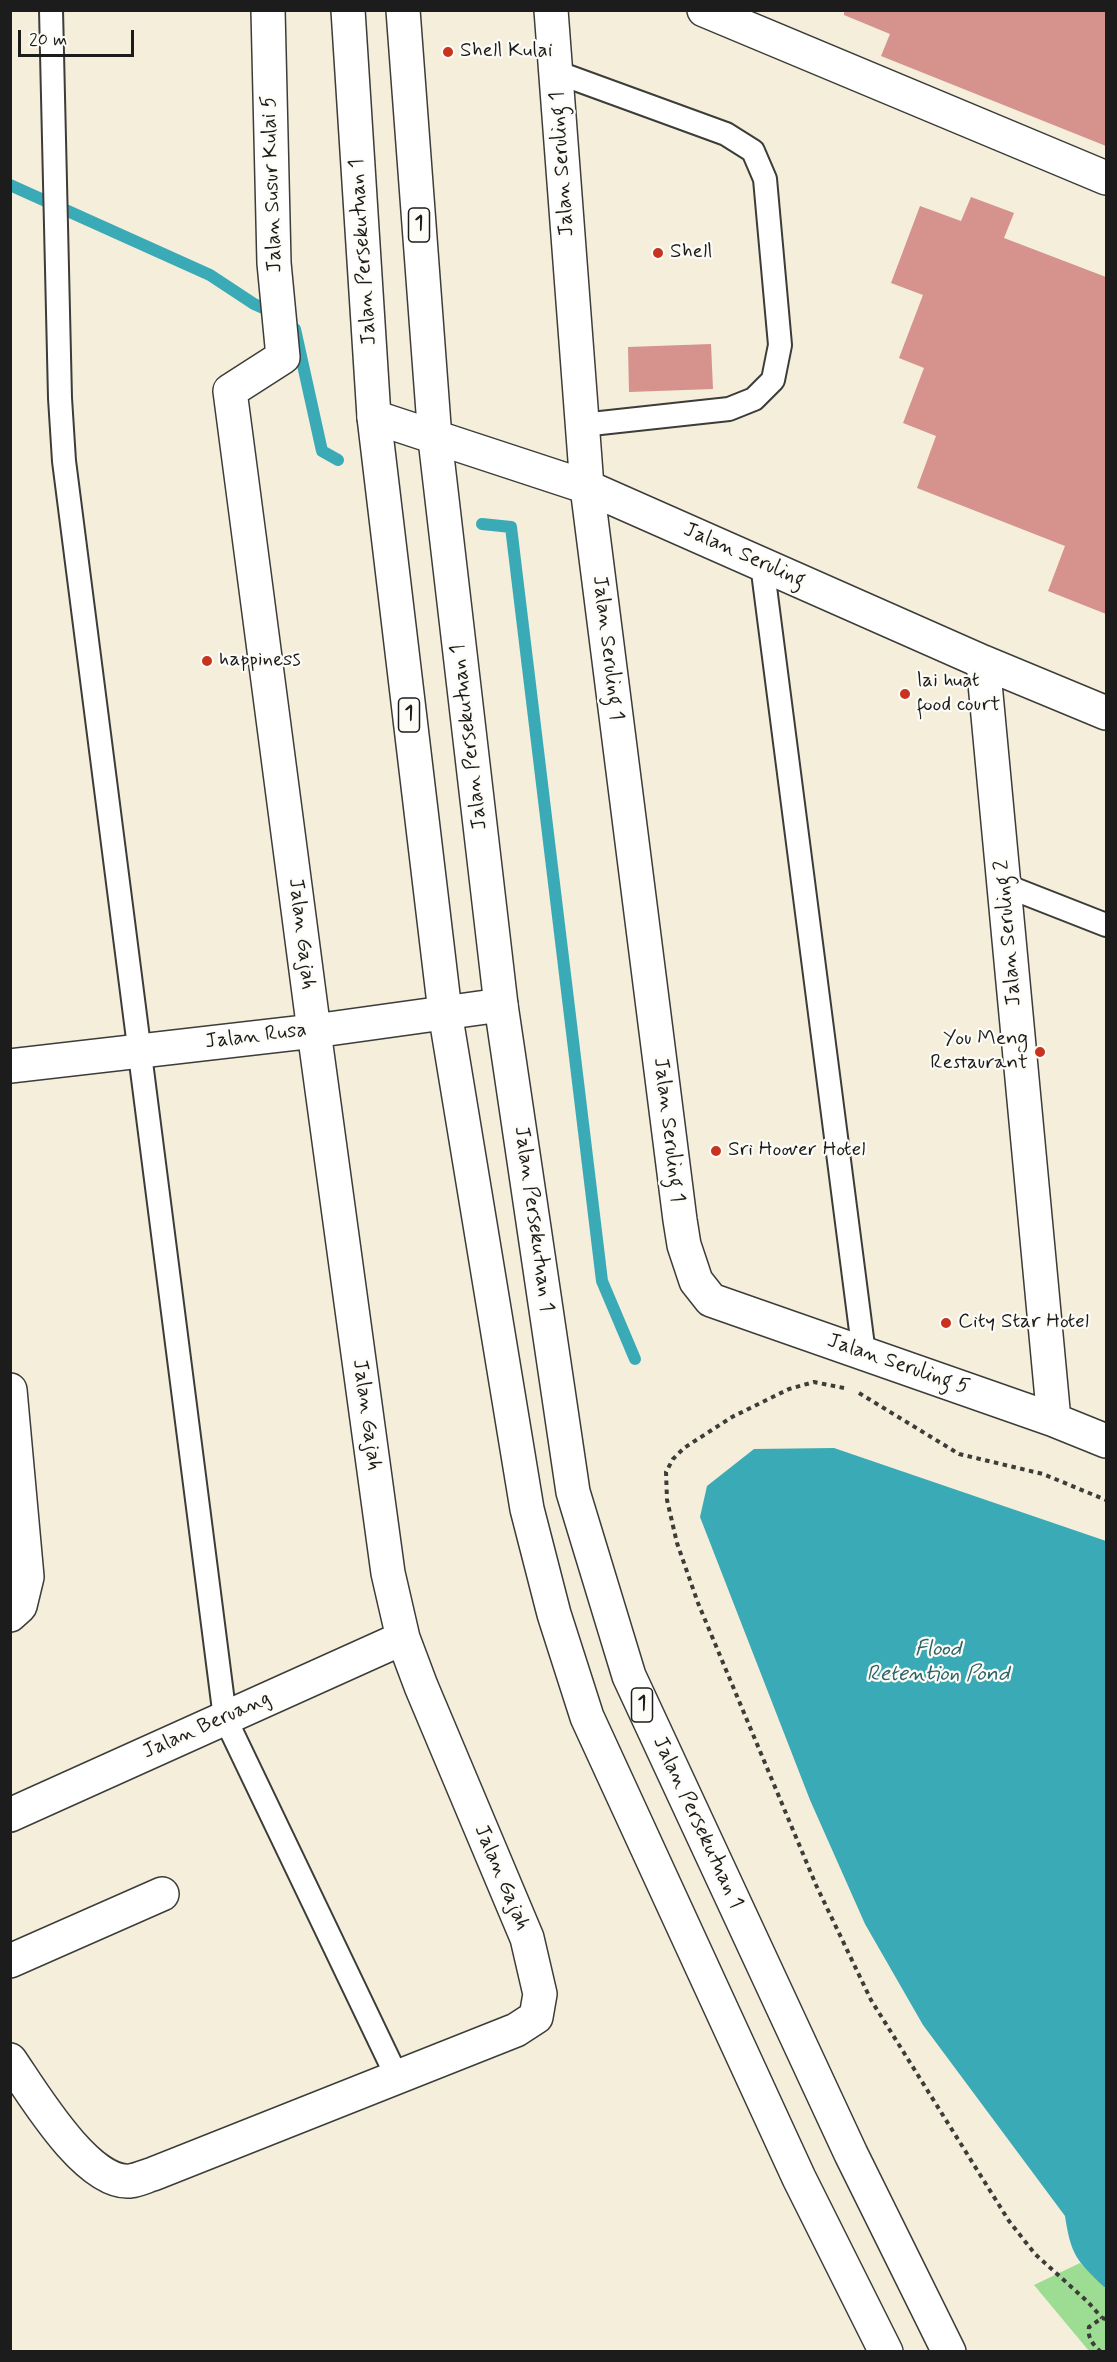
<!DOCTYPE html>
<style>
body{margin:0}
#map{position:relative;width:1117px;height:2362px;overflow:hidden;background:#f4eedb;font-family:Mynerve,sans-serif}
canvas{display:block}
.frame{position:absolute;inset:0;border:12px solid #1c1c1c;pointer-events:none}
.scale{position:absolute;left:18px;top:30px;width:116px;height:27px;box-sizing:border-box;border:3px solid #1c1c1c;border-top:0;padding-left:8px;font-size:18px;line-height:21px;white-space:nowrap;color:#1c1c1c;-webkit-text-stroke:4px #fdfcf7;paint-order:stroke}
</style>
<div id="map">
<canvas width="1117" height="2362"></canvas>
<div class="frame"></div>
<div class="scale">20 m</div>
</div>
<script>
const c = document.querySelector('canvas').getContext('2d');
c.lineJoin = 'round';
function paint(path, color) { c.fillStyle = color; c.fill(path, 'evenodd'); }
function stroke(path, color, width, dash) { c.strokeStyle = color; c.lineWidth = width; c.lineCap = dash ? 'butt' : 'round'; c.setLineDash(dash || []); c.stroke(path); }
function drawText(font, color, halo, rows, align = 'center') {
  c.font = font + ' Mynerve,sans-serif'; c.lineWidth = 4.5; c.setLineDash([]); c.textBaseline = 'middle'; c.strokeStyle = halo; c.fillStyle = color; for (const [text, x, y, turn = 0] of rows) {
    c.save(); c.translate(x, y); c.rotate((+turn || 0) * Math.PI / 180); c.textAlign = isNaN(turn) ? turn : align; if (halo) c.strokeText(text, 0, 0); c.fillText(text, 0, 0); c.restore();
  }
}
const green = new Path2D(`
 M1080 2263 1104 2287H1106V2351H1089L1034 2285Z`);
const water = new Path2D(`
 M834 1448 1106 1541V2287H1104C1076 2260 1071 2255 1065 2216L923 2025 865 1924 810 1800 700 1517 707 1486 754 1449Z`);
const stream = new Path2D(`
 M10 185 210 275 254 304 277 314
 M295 329 322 451 338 460
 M482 524 511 527 602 1281 635 1359`);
const building = new Path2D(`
 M844 10H1106V146L881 56 890 34 844 15Z
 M971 197 1014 213 1004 238 1106 277V614L1048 591 1065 546 917 488 936 436 903 423 924 368 899 358 923 295 891 283 920 206 961 221Z
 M711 344 713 389 629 392 628 347Z`);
const path = new Path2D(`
 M844 1388 814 1382 789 1389 732 1417 684 1448 673 1459 666 1472 667 1500 677 1543 698 1603 816 1885 871 2000 1009 2221 1035 2254 1088 2302 1102 2318
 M859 1393 959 1454 1043 1474 1106 1500
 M1101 2352C1093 2345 1087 2337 1089 2327L1102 2318 1106 2319`);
const service = new Path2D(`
 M51 10 60 398 64 461 225 1718 397 2077
 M556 72 726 134 753 151 765 179 780 345 773 380 754 399 729 409 582 425
 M762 564 864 1354
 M1004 885 1106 925`);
const minor = new Path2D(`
 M551 10 587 487 680 1220 684 1245 696 1281 711 1300 1054 1420 1106 1441
 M704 10 1106 178
 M374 417 587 487 983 662 1106 713
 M983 662 1054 1420
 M10 1066 314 1031 501 1005
 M10 1390 27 1577 20 1606 10 1615
 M10 1815 403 1638
 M10 1961 162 1894
 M10 2060C32 2092 87 2185 130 2181 138 2180 146 2176 153 2174L516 2030 536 2017 540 1994 527 1938 421 1686 403 1638 388 1573 314 1031 230 391 283 357 274 263 268 10`);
const trunk = new Path2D(`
 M348 10 374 417 445 1012 527 1509 554 1614 587 1717 799 2178 886 2352
 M403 10 435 439 501 1005 573 1492 629 1676 851 2154 949 2352`);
const markers = [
 [448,52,6,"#c8321e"],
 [658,253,6,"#c8321e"],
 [207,661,6,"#c8321e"],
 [905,694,6,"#c8321e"],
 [1040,1052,6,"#c8321e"],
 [716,1151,6,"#c8321e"],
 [946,1323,6,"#c8321e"]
];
const shields = [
 [419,225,21],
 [409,715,21],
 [642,1705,21]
];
const shieldNames = [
 ["1",419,225],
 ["1",409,715],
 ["1",642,1705]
];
const poiNames = [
 ["Shell Kulai",460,52],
 ["Shell",670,253],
 ["happiness",219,661],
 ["lai huat",917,682],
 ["food court",917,706],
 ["You Meng",1028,1040,"right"],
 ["Restaurant",1028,1064,"right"],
 ["Sri Hoover Hotel",728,1151],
 ["City Star Hotel",958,1323]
];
const streetNames = [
 ["Jalan Seruling 1",563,164,-94],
 ["Jalan Susur Kulai 5",273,184,-92],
 ["Jalan Persekutuan 1",364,252,-94],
 ["Jalan Seruling",744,556,24],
 ["Jalan Seruling 1",607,648,83],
 ["Jalan Persekutuan 1",470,737,-97],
 ["Jalan Seruling 2",1009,933,-95],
 ["Jalan Gajah",301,934,83],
 ["Jalan Rusa",256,1037,-7],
 ["Jalan Seruling 1",668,1130,83],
 ["Jalan Persekutuan 1",533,1219,82],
 ["Jalan Seruling 5",898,1365,19],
 ["Jalan Gajah",366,1415,82],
 ["Jalan Beruang",207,1726,-24],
 ["Jalan Persekutuan 1",697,1823,65],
 ["Jalan Gajah",501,1878,67]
];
const waterNames = [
 ["Flood",938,1650],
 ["Retention Pond",938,1675]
];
paint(green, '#9cdd93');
paint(water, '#3aabb6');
stroke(stream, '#3aabb6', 12);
paint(building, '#d6928d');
stroke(service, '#3c3c39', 26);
stroke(minor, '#3c3c39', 36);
stroke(trunk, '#3c3c39', 36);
stroke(path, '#3c3c39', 4, [4.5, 4.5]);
stroke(service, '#fff', 22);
stroke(minor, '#fff', 33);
stroke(trunk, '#fff', 33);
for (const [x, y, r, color] of markers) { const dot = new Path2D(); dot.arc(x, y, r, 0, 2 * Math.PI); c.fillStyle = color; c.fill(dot); stroke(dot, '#fdfcf7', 2); }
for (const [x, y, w] of shields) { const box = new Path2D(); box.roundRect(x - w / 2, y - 17, w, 34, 4.5); c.fillStyle = '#fdfcf7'; c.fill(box); stroke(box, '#1c1c1c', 1.5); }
drawText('bold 20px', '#1c1c1c', null, shieldNames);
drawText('21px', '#1c1c1c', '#fdfcf7', poiNames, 'left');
drawText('21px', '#1c1c1c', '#fdfcf7', streetNames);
drawText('italic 22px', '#2b6469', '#fdfcf7', waterNames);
</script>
